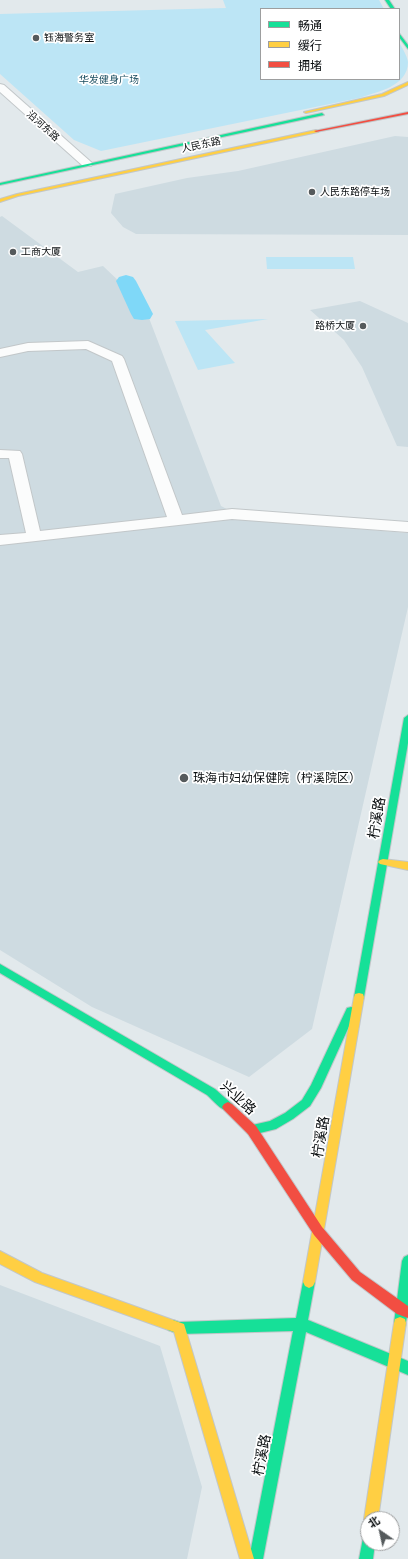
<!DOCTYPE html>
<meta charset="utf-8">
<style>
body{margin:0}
#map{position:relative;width:408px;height:1559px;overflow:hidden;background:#e2e9ec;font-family:"Asap Condensed","Noto Sans SC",sans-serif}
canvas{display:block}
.legend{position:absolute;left:260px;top:8px;width:140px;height:72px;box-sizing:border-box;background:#fff;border:1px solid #9d9e9f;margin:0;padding:5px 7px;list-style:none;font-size:12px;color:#090d0f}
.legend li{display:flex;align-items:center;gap:8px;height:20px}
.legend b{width:20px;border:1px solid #9d9e9f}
.north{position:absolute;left:360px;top:1511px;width:40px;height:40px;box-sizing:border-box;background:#fff;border:1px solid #9d9e9f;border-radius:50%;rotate:326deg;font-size:11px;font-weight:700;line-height:16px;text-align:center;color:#090d0f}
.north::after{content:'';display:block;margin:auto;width:14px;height:18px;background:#555a5c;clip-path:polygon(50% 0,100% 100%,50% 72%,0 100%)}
</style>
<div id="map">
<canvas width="408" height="1559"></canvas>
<ul class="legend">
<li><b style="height:5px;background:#16e098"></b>畅通</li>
<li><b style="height:5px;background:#ffcf43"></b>缓行</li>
<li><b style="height:5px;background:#f24e42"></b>拥堵</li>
</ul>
<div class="north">北</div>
</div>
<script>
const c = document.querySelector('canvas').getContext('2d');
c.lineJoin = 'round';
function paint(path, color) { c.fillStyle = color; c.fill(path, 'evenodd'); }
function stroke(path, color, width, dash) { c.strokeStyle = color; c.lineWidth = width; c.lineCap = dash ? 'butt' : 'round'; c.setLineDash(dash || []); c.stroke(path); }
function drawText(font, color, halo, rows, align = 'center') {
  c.font = font + ' "Asap Condensed","Noto Sans SC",sans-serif'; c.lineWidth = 3.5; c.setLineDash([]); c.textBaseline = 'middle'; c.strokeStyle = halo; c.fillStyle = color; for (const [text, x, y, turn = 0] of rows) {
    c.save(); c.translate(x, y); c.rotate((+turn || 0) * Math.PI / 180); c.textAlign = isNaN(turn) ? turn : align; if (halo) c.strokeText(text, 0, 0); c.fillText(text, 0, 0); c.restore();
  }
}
const built = new Path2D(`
 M395 136 408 137V235L136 234 123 227 111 213 115 194 187 178 238 171Z
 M2 216 78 272 103 266 144 305 221 506 248 520 408 533V607L312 1029 249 1077 92 1007 0 950V217Z
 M360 301 408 323V447L397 446 362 367 344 340 310 310Z
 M0 1285 160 1346 202 1487 187 1559H0Z`);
const green = new Path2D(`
 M223 0H379L384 9H261V79H399V42C402 48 407 55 408 62 408 87 376 92 359 98L101 151 74 140 0 74V14L226 8Z
 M266 257H353L355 269H267Z
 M268 319 205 330 235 363 198 370 175 321Z`);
const canal = new Path2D(`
 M126 275 133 277 136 281 153 314 150 319 142 320 134 319 131 314 116 281 119 277Z`);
const lane = new Path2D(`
 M88 341 122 356 124 359 182 515 232 509 408 522V532L232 519 0 545V535L26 533 9 458H0V450L20 451 22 454 40 531 167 517 112 361 86 349 28 351 0 357V349L28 343Z`);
const street = new Path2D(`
 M0 84 4 85 91 162 93 164 91 166H83L0 92Z`);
const fast = new Path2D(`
 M385 0H389L395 9H391Z
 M399 33 408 45V49L399 37Z
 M322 113 324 115 0 185V183Z
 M408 715V743L364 997 363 1000 359 1001 355 1000 354 997 404 718Z
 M0 964 215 1089 232 1104 234 1107 232 1110C223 1114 214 1101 207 1095L0 973Z
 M351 1007 355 1008 356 1011 321 1088 310 1106 293 1119 276 1129 252 1135 248 1134 246 1130 248 1126 270 1121 285 1113 302 1100 311 1085 347 1008Z
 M408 1255V1311L405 1327 400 1329 395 1327 394 1323 402 1261 404 1257Z
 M309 1276 313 1278 315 1282 308 1320 408 1361V1375L306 1332 263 1559H249L293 1331 179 1334 168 1330 167 1326 168 1322 173 1320 179 1322 296 1318 303 1282 305 1278Z
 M368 1536V1543H375L373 1559H359L363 1538Z`);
const slow = new Path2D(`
 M408 82V85L384 96 306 113 304 112 382 94Z
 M316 130 318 132 18 196 0 202V199L17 194Z
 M383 859 408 862V870L380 864 378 862 380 860Z
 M359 993 363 994 364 997 315 1282 313 1286 309 1288 305 1286 303 1282 354 997 355 994Z
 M0 1251 42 1273 184 1324 254 1559H240L174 1332 35 1282 0 1264Z
 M400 1317 405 1319 406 1323 378 1519H368V1525L366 1524 364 1519 394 1323 395 1319Z`);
const jam = new Path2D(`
 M408 112V114L316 132 314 131Z
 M228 1102 232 1104 256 1126 322 1227 360 1272 408 1306V1318L397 1314 352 1280 314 1235 248 1134 224 1110 222 1107 224 1104Z`);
const markers = [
 [36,38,4,"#555a5c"],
 [312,192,4,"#555a5c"],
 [13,252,4,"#555a5c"],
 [363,326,4,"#555a5c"],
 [184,778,5,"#555a5c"]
];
const farPoinames = [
 ["钰海警务室",44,38],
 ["人民东路停车场",320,192],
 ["工商大厦",21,252],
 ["路桥大厦",355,326,"right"]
];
const farParknames = [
 ["华发健身广场",109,80]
];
const farStreetnames = [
 ["沿河东路",43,126,42],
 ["人民东路",201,145,-12]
];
const poiNames = [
 ["珠海市妇幼保健院（柠溪院区）",193,778]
];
const nearStreetnames = [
 ["柠溪路",377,818,-80],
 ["兴业路",238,1098,42],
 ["柠溪路",321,1137,-80],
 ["柠溪路",262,1455,-79]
];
paint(built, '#cedbe1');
paint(green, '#bce5f5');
paint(canal, '#7fd8f8');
stroke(lane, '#c2c7c9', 2);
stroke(street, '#c2c7c9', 2);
stroke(fast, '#c2c7c9', 2);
stroke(slow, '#c2c7c9', 2);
stroke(jam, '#c2c7c9', 2);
paint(lane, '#fbfcfc');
paint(street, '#fbfcfc');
paint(fast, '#16e098');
paint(slow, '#ffcf43');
paint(jam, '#f24e42');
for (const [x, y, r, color] of markers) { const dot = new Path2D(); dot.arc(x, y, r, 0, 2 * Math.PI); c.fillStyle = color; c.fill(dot); stroke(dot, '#fff', 1.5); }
drawText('10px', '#090d0f', '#fff', farPoinames, 'left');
drawText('10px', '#174b5d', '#fff', farParknames);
drawText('10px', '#090d0f', '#fff', farStreetnames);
drawText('12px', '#090d0f', '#fff', poiNames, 'left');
drawText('14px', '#090d0f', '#fff', nearStreetnames);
</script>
